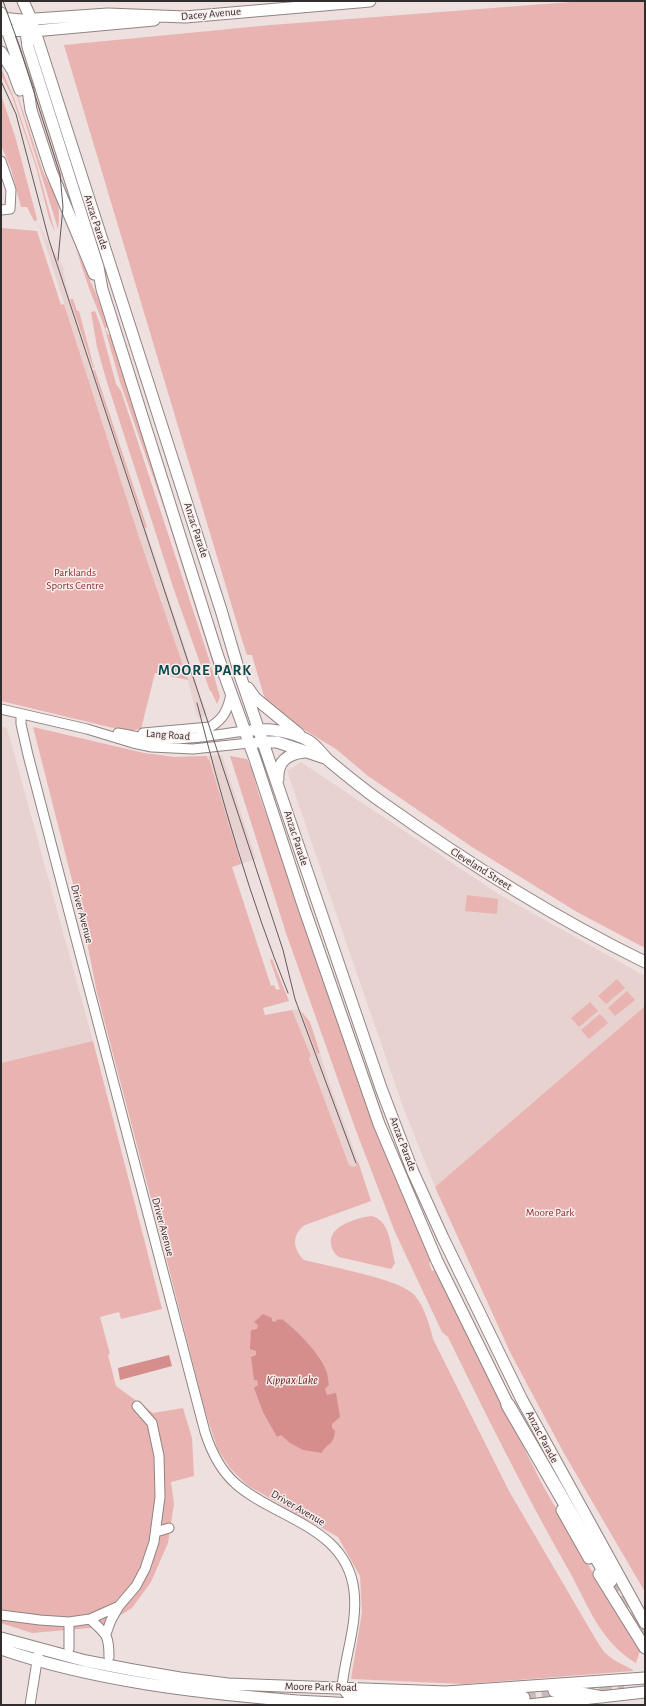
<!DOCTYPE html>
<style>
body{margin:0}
#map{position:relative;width:646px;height:1706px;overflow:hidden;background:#ede0df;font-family:"Alegreya Sans",sans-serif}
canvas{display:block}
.frame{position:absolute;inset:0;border:2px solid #322d2d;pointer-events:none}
</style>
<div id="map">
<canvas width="646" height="1706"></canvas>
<div class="frame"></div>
</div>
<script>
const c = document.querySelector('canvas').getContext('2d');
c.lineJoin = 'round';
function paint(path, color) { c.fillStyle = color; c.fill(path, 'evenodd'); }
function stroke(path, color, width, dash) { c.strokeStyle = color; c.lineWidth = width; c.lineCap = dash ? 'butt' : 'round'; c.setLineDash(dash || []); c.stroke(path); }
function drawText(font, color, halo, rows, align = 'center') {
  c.font = font + ' "Alegreya Sans",sans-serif'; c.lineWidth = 3; c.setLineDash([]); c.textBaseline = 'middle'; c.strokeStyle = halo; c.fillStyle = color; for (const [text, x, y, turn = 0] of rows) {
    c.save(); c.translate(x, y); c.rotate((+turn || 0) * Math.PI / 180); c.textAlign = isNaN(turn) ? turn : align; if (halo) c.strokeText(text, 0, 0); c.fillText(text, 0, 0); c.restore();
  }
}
const built = new Path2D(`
 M17 45 24 46 68 187V203Z
 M38 222 47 240 65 270H63L65 279 70 299 207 715 198 718 188 682 141 543Z
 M1 726 7 728 93 1041 1 1063Z
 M222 755 256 859 241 864 209 760H208L207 756Z
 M301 762 500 895 645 976V1006L435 1187 403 1107 287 771Z
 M297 1009 301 1011 317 1054 320 1053 328 1079 358 1161 357 1166 353 1167 349 1165 309 1057 311 1056 292 1010Z`);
const green = new Path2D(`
 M584 1H645V948L577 912 472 847 368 776 336 749 298 726 271 720 252 655H247L242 640 64 45 271 25Z
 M1 59 12 78 43 172C54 195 62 200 58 229L18 99 10 78 1 62Z
 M1 68 14 98 37 166 55 232 49 218 36 167 12 96 1 75Z
 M1 95 15 136 37 219 36 221H34L27 207H21L11 169 1 145Z
 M1 228 37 231 61 305 64 304 141 543 188 680 155 673 141 729 126 731 1 701Z
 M76 249 97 296 108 327 105 328 108 335 111 334 219 675H217L215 671 166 514 120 382 104 326 89 288Z
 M70 299H73L77 311H79L94 368H93Z
 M95 311 100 324 116 384 121 391 135 433 211 665 220 697 217 704 211 691H210L174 590 106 379 97 347 91 312Z
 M93 370H95L147 527 145 528Z
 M33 727 144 753 175 757 207 756 208 760 209 759 241 864 232 867 271 986 274 985 276 990 280 989 270 960 272 959 289 1001 263 1008 265 1015 292 1010 311 1056 309 1058 349 1165 353 1167 356 1166 358 1161 371 1201 305 1225C291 1234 293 1250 304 1260 328 1266 397 1279 412 1293 423 1302 430 1326 433 1339L509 1491 595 1638 604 1652 614 1660 633 1670V1671L465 1684 351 1679 362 1612 360 1576 338 1537 247 1485 230 1468 218 1450 205 1411 159 1229 97 993 84 927Z
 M230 756 247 759 252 769 258 792 279 849 374 1128 432 1261 429 1263 432 1271 435 1270 542 1484 590 1568 641 1652 639 1653 636 1663C599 1641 588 1604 568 1569 525 1493 486 1415 448 1337L442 1332 395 1232 355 1128 286 933Z
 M467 895 498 899 497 914 465 911Z
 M617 979 625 988 606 1004 598 996Z
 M627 991 635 1000 615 1016 608 1008Z
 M590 1002 598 1011 579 1027 571 1018Z
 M645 1006V1592L565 1455 511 1354 435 1187Z
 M301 1011 310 1022 320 1053 317 1054Z
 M600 1014 608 1023 589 1039 581 1030Z
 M93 1041 162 1309 121 1319 119 1312 100 1317 110 1354 108 1355 116 1386 153 1413 183 1408 192 1438 194 1476 171 1482 174 1504 168 1543 151 1582 132 1608 101 1627 32 1633 1 1623V1063Z
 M371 1216C390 1219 391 1248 395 1263L391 1269 339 1257C334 1253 332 1250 331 1244 328 1226 357 1218 371 1216Z`);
const water = new Path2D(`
 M263 1314 272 1318V1321L275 1322 278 1319 280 1320 282 1319C297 1331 321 1354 327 1373 328 1377 328 1381 329 1385L325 1389 327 1395 336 1393 340 1417 332 1424V1428L335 1431C334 1446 326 1443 322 1453L303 1450 290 1443 281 1435 277 1437 263 1412 254 1388 258 1385 257 1380H254L251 1357 256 1355V1351L250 1349 251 1330 257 1329 258 1325 254 1322Z
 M169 1355 172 1366 120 1380 118 1368Z`);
const highwayTunnel = new Path2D(`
 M610 1581 645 1632
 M523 1698 597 1691 624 1692`);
const minor = new Path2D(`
 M1 161 11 190 10 209 1 210
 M1 709 87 729 133 743 152 747 193 749 249 743
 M21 714V724L28 755 205 1432C211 1451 220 1470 236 1484 276 1519 347 1527 354 1591 358 1623 345 1655 342 1687
 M118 733C131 735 144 739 158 739 187 740 216 735 244 731
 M143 733 210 727C224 719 228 709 231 694
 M156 1532 169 1528
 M1 1615 40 1620 69 1622 90 1619 119 1606 136 1586 145 1569 154 1542 160 1497 159 1456 152 1423 137 1406
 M90 1619C106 1634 109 1634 109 1657
 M106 1634 111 1620 119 1606
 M69 1649V1622
 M30 1705 38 1655`);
const major = new Path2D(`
 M23 1 31 19 221 610 241 678 381 1088 413 1172 443 1238 522 1400 645 1623
 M1 13 28 90 31 110 51 171 94 274
 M1 18 21 20 108 14 185 17 370 1
 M31 19 26 31 28 47 98 267 102 289 218 657 255 759 303 905 379 1124 437 1261 512 1413
 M2 30 34 31 154 20
 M1 52 13 71 20 90
 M248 688 255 698 299 734
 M253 730C270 728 294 732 309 741 316 745 322 754 328 760 346 775 364 790 383 803 466 862 553 917 645 962
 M258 742H277L325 758
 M278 779C277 762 287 754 304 752
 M562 1510 589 1558
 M599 1574 645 1648
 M1 1638 86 1661 133 1670 180 1678 228 1684 446 1692 645 1678
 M1 1649C94 1681 199 1693 297 1701 320 1702 344 1703 367 1705
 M342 1687 348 1694 387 1697
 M554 1691H570L603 1697
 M529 1705 645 1692`);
const highway = new Path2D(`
 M508 1405 610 1581
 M379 1696 433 1701 461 1702 523 1698
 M362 1704 391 1703`);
const tram = new Path2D(`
 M3 1 19 45 60 174 63 207 58 260
 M1 81 16 114 49 240 283 950 295 999 356 1163
 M197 703C222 801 250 899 288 993`);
const streetNames = [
 ["Dacey Avenue",211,14,-5],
 ["Anzac Parade",96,222,72],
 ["Anzac Parade",196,530,72],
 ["Lang Road",168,735,4],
 ["Anzac Parade",296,838,72],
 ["Cleveland Street",481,869,32],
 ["Driver Avenue",82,914,75],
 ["Anzac Parade",403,1144,69],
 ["Driver Avenue",163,1227,75],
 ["Anzac Parade",542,1437,62],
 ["Driver Avenue",298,1508,30],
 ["Moore Park Road",321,1687,1]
];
const parkNames = [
 ["Parklands",75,573],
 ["Sports Centre",75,586],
 ["Moore Park",550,1213]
];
const waterNames = [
 ["Kippax Lake",292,1380]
];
const districtNames = [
 ["MOORE PARK",205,670]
];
paint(built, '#e7d2d0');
paint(green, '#e8b3b0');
paint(water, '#d58e8c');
stroke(highwayTunnel, '#c8bcbb', 13, [13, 6]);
stroke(minor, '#908483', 11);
stroke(major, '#908483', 13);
stroke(highway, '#908483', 15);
stroke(minor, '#fff', 9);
stroke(major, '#fff', 11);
stroke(highway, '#fff', 13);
stroke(tram, '#625b5b', 1);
drawText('11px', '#322d2d', '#faedec', streetNames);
drawText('11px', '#852f32', '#faedec', parkNames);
drawText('italic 12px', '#721e23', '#faedec', waterNames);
c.letterSpacing = '1px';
drawText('bold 15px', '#0a4a4e', '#faedec', districtNames);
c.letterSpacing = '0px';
</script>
